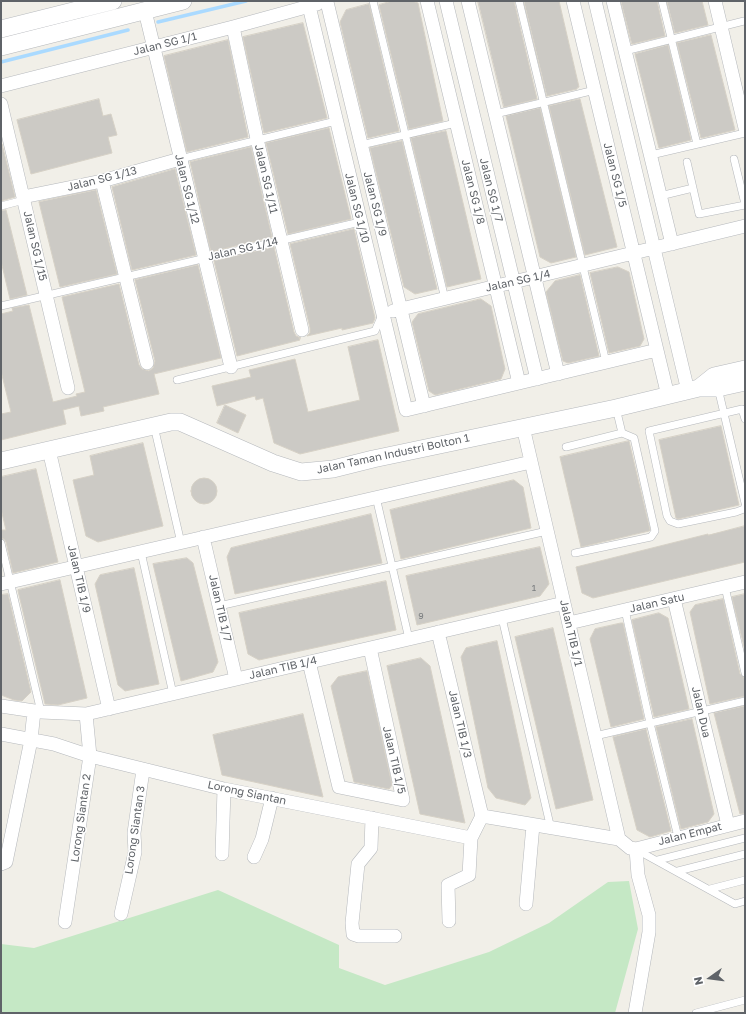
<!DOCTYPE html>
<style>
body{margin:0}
#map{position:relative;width:746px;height:1014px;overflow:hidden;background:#f1efe8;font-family:"Golos Text",sans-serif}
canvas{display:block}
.frame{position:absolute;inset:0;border:2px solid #5f6368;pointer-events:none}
.north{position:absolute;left:690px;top:958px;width:40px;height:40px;-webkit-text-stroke:3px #fff;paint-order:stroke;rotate:256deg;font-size:11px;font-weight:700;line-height:16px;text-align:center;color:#5f6368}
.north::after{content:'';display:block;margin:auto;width:14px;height:18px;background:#5f6368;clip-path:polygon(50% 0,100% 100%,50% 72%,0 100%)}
</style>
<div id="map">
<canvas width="746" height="1014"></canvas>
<div class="frame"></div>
<div class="north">N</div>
</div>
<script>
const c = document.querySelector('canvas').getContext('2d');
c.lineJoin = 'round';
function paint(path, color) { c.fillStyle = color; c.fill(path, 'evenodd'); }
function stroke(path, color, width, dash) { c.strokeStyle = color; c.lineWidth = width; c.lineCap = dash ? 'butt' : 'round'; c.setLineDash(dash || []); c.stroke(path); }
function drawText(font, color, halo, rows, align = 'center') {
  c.font = font + ' "Golos Text",sans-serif'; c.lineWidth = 3; c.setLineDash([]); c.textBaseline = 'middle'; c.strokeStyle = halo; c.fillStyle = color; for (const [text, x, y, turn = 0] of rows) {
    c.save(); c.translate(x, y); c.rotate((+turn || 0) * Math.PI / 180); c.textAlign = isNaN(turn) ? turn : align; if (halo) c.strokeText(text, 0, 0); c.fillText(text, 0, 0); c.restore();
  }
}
const green = new Path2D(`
 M629 881 638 929 615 1013H1V944L34 948 218 890 339 945V968L385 985 489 952 549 923 608 882Z`);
const stream = new Path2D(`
 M158 22 246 1
 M1 62 128 30`);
const building = new Path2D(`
 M392 1H412L418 3 443 121 409 129 379 5Z
 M478 1H514L537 99 504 107Z
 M524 1H559L579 87 577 88V89L547 96Z
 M621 1H657L665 36 632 44Z
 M667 1H702L708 25 675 33Z
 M369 4 399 131 368 138 340 22 346 10Z
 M303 23 327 118 264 133 243 37Z
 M711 35 735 130 701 138 677 43Z
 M228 40 248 137 187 152 164 56Z
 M668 45 691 140 659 148 635 54Z
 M99 99 103 116 111 114 117 135 108 137 112 153 31 174 17 120Z
 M580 99 617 247 585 255 549 106Z
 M540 108 576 257 551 263 540 257 506 116Z
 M329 128 351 219 288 234 266 143Z
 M446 131 481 279 447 287 411 138Z
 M402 141 437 289 415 294 404 287 370 148Z
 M1 144H2L15 197 1 201Z
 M251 147 272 237 211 252 190 162Z
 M175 169 196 255 132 270 112 187Z
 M96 190 117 274 60 287 39 202Z
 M6 210 27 295 10 299 1 261V211Z
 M354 229 375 318 373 323 342 330V328L307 336 310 333V328L290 244Z
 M274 247 294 332 296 336 301 338H299L300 340 237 356 214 261Z
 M198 265 221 358 154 374 159 394 103 407 104 411 81 416 79 406 63 410 66 424 1 440V414L11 412 1 371V314L13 311 12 308 29 305 53 402 77 396 76 394 85 392 62 297 119 284 139 365 142 369 149 371 153 368 155 361 135 280Z
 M618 267 629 272 644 339 640 346 609 353 590 273Z
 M580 275 599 356 568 363 563 361 546 292 555 281Z
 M481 299 491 306 505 369 501 379 435 395 429 391 412 322 418 314Z
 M378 340 399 431 300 454 274 443 263 398 256 400 255 396 217 406 212 386 251 377 249 370 295 359 308 412 360 400 348 347Z
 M225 405 246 415 238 433 217 423Z
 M721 426 739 505 678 519 676 518 659 440Z
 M629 441 650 530 649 531 581 547 560 457Z
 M143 443 163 526 98 542 86 536 73 480 94 475 90 456Z
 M36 469 58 562 13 573 6 542 4 539 1 538V530H6L1 509V477Z
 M191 491a13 13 0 1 1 26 0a13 13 0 1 1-26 0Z
 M514 480 523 487 531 528 401 559 390 510Z
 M371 514 382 563 235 594 227 557 231 548Z
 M745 526V562L593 598 582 593 576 567 708 534V535Z
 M540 547 549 584 540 596 417 625 406 576Z
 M187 558 193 563 218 662 213 672 181 681 153 564Z
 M134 568 159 684 125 691 118 685 95 584 100 575Z
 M60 580 87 698 58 705 45 704 18 591V590Z
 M386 581 396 630 259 660 248 654 239 613Z
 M8 594 31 692 22 701 14 700 1 695V595Z
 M745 594V651L732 597Z
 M723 599 740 674 744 678 745 683V696L710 704 690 612 695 605Z
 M659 613 668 618 689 709 654 717 632 620Z
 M621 623H623L644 719 611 727 590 639 595 629Z
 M553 628 593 800 556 809 515 637Z
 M497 641 531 798 525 805 496 798 488 788 461 657 466 648Z
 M421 658 430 666 465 823 420 814 387 666Z
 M367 671 392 785 389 789 354 782 331 686 338 677Z
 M745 706V813L740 814 714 713Z
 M303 714 323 797 222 775 213 735Z
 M692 719 714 814 708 822 681 829 656 727Z
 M646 729 671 831 650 837 637 830 613 737Z`);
const service = new Path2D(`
 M373 1 445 299
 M519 1 606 362
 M662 1 697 144
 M625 51 744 21
 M495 114 595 90
 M361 145 456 123
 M651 155 745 133
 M180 159 336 121
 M734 159 745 204
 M693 188 699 214 745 205
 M660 196 693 188 687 162
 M1 206 24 200
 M1 306 360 222
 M177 380 375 331 382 315
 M718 388 745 503
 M745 419 742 409 649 431 667 516 670 521 678 524 736 512 744 509 745 506
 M154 426 181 543
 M566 447 622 433
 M376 497 409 639
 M1 543 41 712
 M141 552 173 694
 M575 553 651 537 655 531 634 438 622 433 616 408
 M725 587 745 673
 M219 606 547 531
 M625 610 650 723 678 837
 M502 618 551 829
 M595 736 745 701
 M637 850 735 904 745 901
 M658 860 745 838
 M678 871 745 854
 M710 889 745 880
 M696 1013 745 1000`);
const minor = new Path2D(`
 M427 1 519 383
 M446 1 537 379
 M468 1 558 374
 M573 1 668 396
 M595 1 688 391
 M613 1 672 244
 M715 1 745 128
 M327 2 424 406
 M309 6 406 410 657 350
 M145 11 231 367
 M233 27 257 139 302 330
 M1 86 233 27 317 4
 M1 104 68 388
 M102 181 147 363
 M23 197 102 181 180 159
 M393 311 745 226
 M523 427 619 839
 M49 450 109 709
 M203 537 236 679
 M1 584 531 462
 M674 599 728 825
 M569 623 745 582
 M438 632 482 816
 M309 662 339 787 403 800 370 648
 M1 706 41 712 86 714 564 603
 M1 734 54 744 90 756 224 789 471 838 482 816
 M482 816 619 839 630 848 636 849 745 821
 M372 818 371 848 358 864 352 923 353 934 359 936H395
 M222 854 224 789
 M254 857 262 839 272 798
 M1 864 6 862 31 740 34 711
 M526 904 533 825
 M121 914 135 852 134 833 143 770
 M449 921 448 885 469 875 471 838
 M65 922 90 756 86 714
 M635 1013 649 932V915L638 875 636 849`);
const tertiary = new Path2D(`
 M1 29 113 1
 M1 47 183 1
 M699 388 714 376 745 369
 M1 461 171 422H180L273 463 301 472 333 469 373 459 616 408 699 388H718L745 382`);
const numberNames = [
 ["1",534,588],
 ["9",421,616]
];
const streetNames = [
 ["Jalan SG 1/1",165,44,-14],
 ["Jalan SG 1/5",615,175,76],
 ["Jalan SG 1/13",102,179,-14],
 ["Jalan SG 1/11",266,179,77],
 ["Jalan SG 1/12",187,189,76],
 ["Jalan SG 1/7",491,190,76],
 ["Jalan SG 1/8",473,192,76],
 ["Jalan SG 1/9",375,204,76],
 ["Jalan SG 1/10",357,208,76],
 ["Jalan SG 1/15",35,246,77],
 ["Jalan SG 1/14",243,249,-13],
 ["Jalan SG 1/4",518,281,-13],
 ["Jalan Taman Industri Bolton 1",393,454,-12],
 ["Jalan TIB 1/9",79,579,77],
 ["Jalan Satu",657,603,-13],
 ["Jalan TIB 1/7",220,608,77],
 ["Jalan TIB 1/1",571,633,77],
 ["Jalan TIB 1/4",283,668,-13],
 ["Jalan Dua",701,712,77],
 ["Jalan TIB 1/3",460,724,77],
 ["Jalan TIB 1/5",394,760,77],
 ["Lorong Siantan",247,793,12],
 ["Lorong Siantan 2",81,818,-82],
 ["Lorong Siantan 3",135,830,-82],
 ["Jalan Empat",690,834,-14]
];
paint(green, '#c5e8c5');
stroke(stream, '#aadaff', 3.5);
paint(building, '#cccac5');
stroke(building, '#d6d1c6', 1);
stroke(service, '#b5b8bc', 8);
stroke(minor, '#b5b8bc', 14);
stroke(tertiary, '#b5b8bc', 18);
stroke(service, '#fff', 7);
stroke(minor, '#fff', 13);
stroke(tertiary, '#fff', 17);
drawText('9px', '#7a7d7f', null, numberNames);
drawText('11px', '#5f6368', '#fff', streetNames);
</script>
